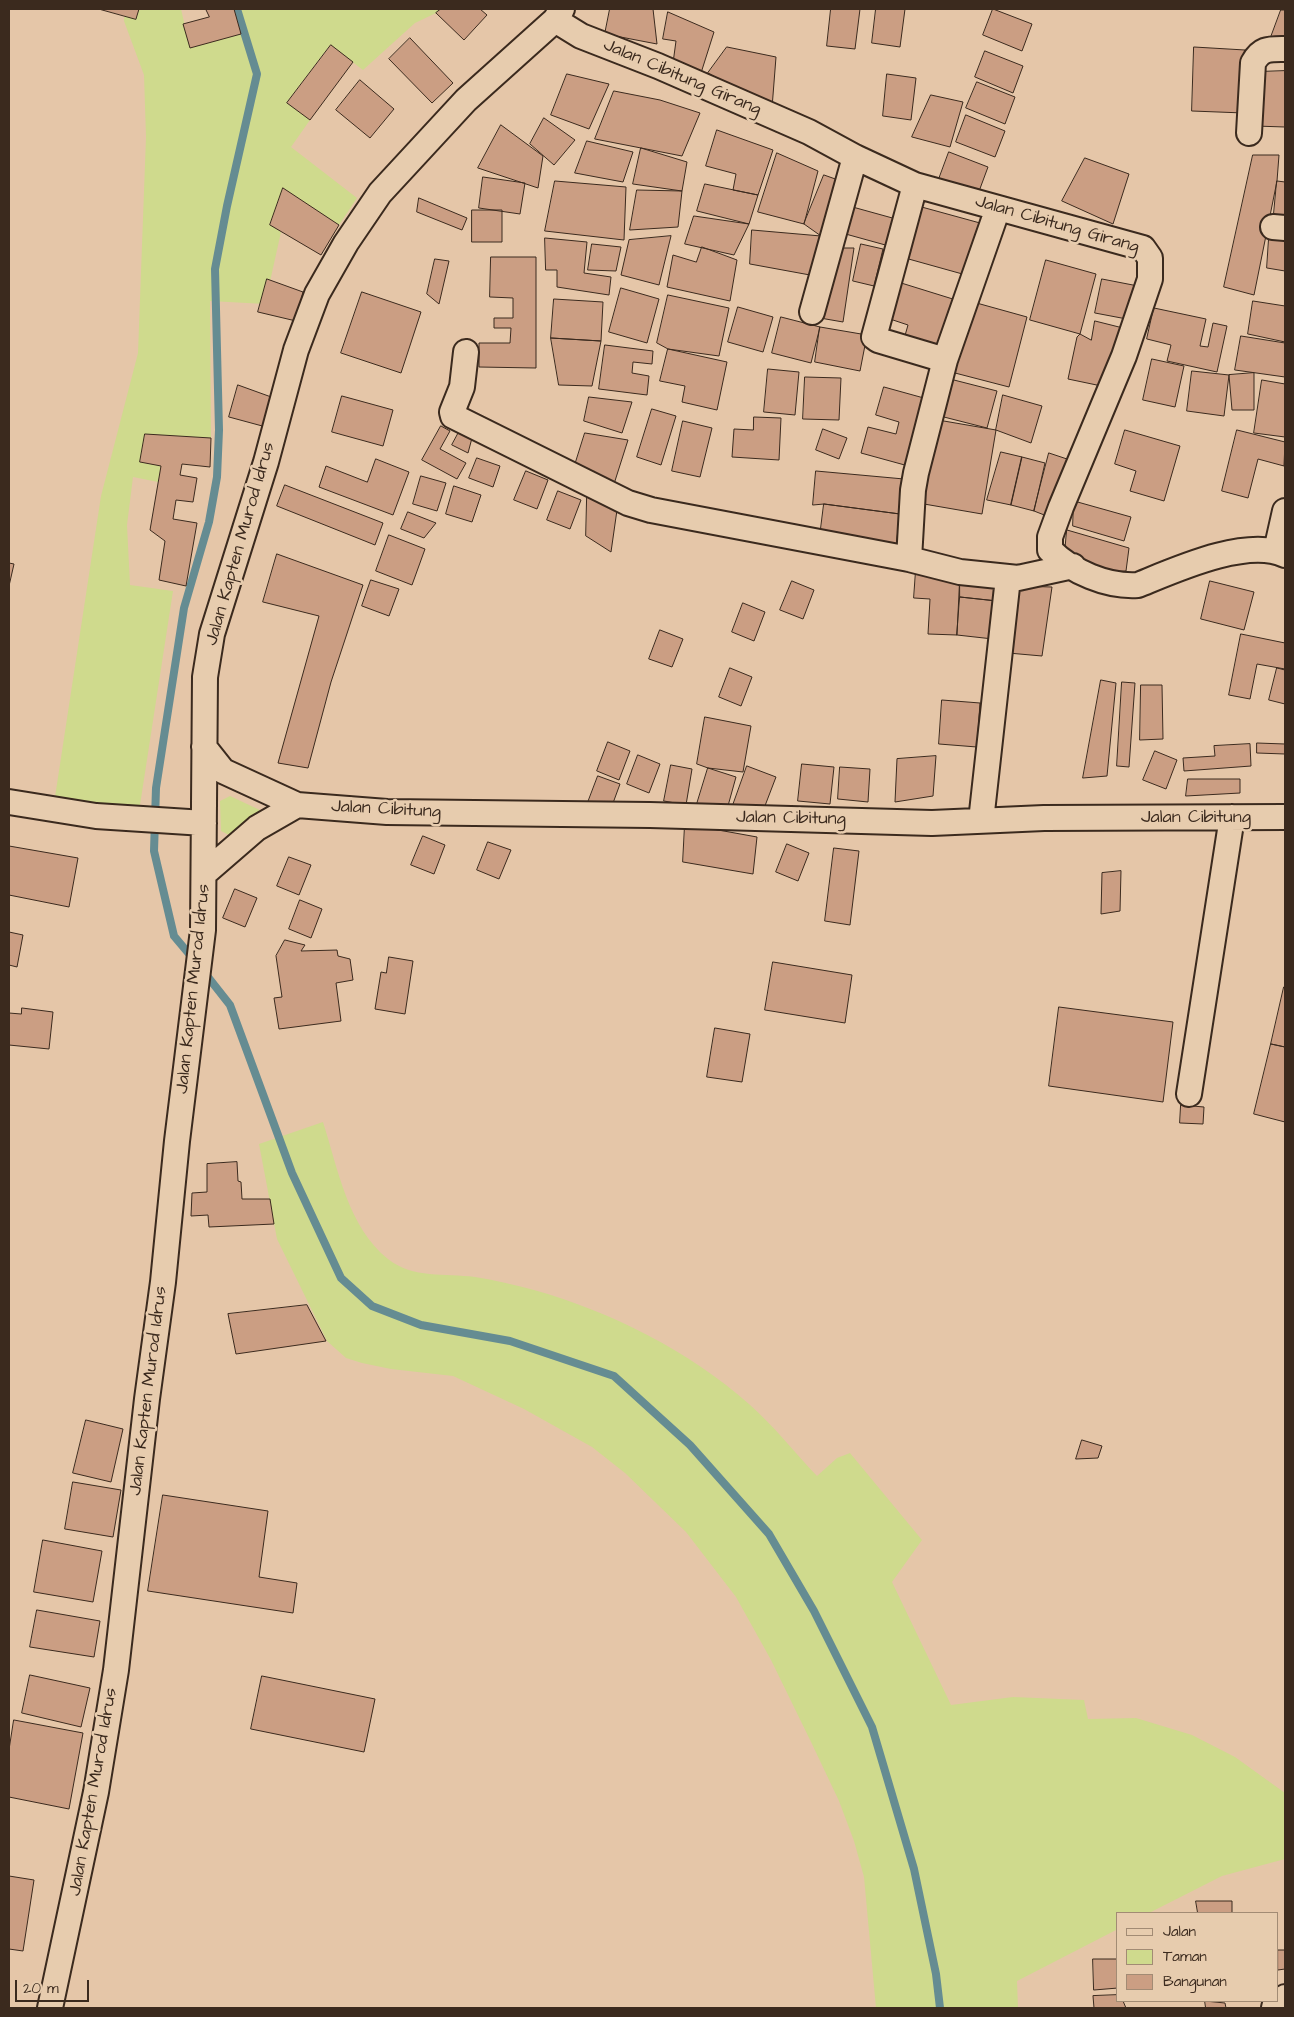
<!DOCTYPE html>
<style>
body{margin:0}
#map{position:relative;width:1294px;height:2017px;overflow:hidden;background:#e5c6a8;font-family:"Architects Daughter",sans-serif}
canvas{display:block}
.frame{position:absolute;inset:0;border:10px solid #3b2a1e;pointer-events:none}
.legend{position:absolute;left:1116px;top:1912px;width:162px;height:90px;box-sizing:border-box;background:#e7ccae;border:1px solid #a28b74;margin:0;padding:6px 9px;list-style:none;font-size:15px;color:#3b2a1e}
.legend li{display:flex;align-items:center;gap:10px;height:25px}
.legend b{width:25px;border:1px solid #a28b74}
.scale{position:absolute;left:15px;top:1980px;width:74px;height:22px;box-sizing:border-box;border:2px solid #3b2a1e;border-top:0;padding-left:6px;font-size:15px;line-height:18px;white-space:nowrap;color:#3b2a1e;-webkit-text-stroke:4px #e7ccae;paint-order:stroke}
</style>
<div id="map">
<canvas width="1294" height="2017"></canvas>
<div class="frame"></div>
<ul class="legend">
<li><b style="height:6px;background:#e7ccae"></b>Jalan</li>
<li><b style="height:14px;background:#cfda8d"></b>Taman</li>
<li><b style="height:14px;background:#cb9e83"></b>Bangunan</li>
</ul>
<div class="scale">20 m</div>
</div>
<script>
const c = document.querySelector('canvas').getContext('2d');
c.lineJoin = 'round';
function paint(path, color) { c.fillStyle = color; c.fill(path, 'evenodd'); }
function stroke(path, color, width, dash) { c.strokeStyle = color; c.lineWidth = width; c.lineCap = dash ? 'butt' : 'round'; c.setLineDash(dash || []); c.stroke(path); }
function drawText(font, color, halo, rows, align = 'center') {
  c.font = font + ' "Architects Daughter",sans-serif'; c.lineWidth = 5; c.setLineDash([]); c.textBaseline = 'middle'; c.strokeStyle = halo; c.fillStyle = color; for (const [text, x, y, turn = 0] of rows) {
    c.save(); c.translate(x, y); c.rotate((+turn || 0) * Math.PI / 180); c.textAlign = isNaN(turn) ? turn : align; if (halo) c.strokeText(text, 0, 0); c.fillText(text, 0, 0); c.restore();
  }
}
const green = new Path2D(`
 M125 9H181L190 48 241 34 234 9H441L436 13 415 23 363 70 330 45 287 102 310 120 291 147 357 198 339 225 283 188 270 224 281 232 265 304 210 301 211 438 145 434 140 462 161 466 158 482 133 477 127 525 130 585 173 591 138 818 53 810 101 496 138 353 146 137 144 75 124 21Z
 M230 796 262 811 234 835H229L221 831 220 801Z
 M323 1122C338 1169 348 1227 388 1259 413 1279 445 1273 475 1277 494 1280 515 1285 534 1290 612 1312 689 1351 749 1404 774 1426 794 1452 817 1476L837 1458 850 1453 922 1540 892 1582 951 1705 1013 1697 1084 1700 1088 1719 1136 1718 1192 1735 1235 1757 1285 1793V1859L1222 1876 1149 1913H1118V1929L1017 1981 1018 2008H876L864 1877 854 1841 839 1801 812 1744 771 1660 736 1597 686 1532 625 1473 592 1447 524 1409 453 1376 391 1369 362 1363 346 1358 327 1341 277 1239 259 1144Z`);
const stream = new Path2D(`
 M195 961 174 936 154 851 156 788 184 608 209 522 217 477 219 430 215 269 227 206 257 74 237 9
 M204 972 230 1005 292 1173 341 1278 372 1306 421 1325 510 1341 614 1376 690 1445 769 1534 814 1611 872 1727 914 1869 936 1974 940 2008`);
const building = new Path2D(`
 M99 9H139L136 19Z
 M206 9H234L241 34 190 48 183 24 209 17Z
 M441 9H480L487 15 464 40 436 13Z
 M610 9H653L657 44 605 34Z
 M831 9H860L855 49 827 46Z
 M876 9H905L900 47 872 43Z
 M993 9 1032 24 1022 51 983 35Z
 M1281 10H1285V40L1268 45Z
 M668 12 714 32 701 73 673 63 676 41 663 39Z
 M410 38 453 83 432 103 389 59Z
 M331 45 353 62 310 120 287 103Z
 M727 47 776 57 772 108 708 73Z
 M1194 47 1245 50 1244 113 1192 111Z
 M985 51 1023 66 1013 93 975 77Z
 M1285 71V127L1255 126 1257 72Z
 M567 74 609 84 589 129 551 115Z
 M887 74 916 78 911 120 883 116Z
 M360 80 394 109 370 138 336 110Z
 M977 82 1015 97 1005 124 966 108Z
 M614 91 660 100 700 113 682 156 595 139Z
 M931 95 963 102 950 147 912 137Z
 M966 115 1005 131 995 157 956 142Z
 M544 118 575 140 554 165 530 144Z
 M501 125 543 156 538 188 478 168Z
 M717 130 773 150 758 195 733 190 736 174 706 166Z
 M587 141 633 152 623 182 575 173Z
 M641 148 687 162 682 191 633 184Z
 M949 152 988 167 978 194 939 179Z
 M777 153 818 171 804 224 758 212Z
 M1253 155H1279L1277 181 1254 295 1224 287Z
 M1085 158 1129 174 1113 224 1062 201Z
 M824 175 841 181 821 236 804 224Z
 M483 177 525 183 520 214 479 208Z
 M555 181 626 187 624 240 545 231Z
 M1277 181 1285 182V225L1273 224Z
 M705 184 758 195 749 224 697 211Z
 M283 188 339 225 321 255 270 225Z
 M637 190 682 191 678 227 630 230Z
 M419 198 467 218 462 230 417 212Z
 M849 206 896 219 889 246 842 233Z
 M918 206 980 223 966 275 905 258Z
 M472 210H502V242H472Z
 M694 216 749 224 734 255 685 244Z
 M752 230 821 236 810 275 750 264Z
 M671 236 659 285 621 275 629 240Z
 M545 238 587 242 584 273 611 277 609 295 557 287V270H546Z
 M1269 238 1285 239V271L1267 268Z
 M592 244 621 247 616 271 588 270Z
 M861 244 883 249 874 286 853 281Z
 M702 247 737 260 730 301 667 287 673 255 696 262Z
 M839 248H854L843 322 820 318Z
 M491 257H536V368L479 367V343H510L511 328H494V318H513V298L490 297Z
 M435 259 449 261 439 304 427 294Z
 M1046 260 1096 274 1080 334 1030 320Z
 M267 279 303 292 296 321 258 312Z
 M1102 279 1138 286 1132 320 1095 313Z
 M898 282 956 300 941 351 904 339 908 325 887 318Z
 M621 288 659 299 647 343 609 332Z
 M362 292 421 312 401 373 341 353Z
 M668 295 729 308 719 356 668 349 657 343Z
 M554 299 603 302 601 341 551 338Z
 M1253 301 1285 306V342L1248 334Z
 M973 302 1027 317 1009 387 955 373Z
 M738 307 773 317 763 352 728 342Z
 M1154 308 1206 319 1200 346 1208 347 1213 323 1227 326 1217 372 1167 361 1171 345 1147 339Z
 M781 317 820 327 811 363 772 353Z
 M1095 321 1123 328 1111 388 1068 379 1077 337 1080 334 1091 340Z
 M820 327 867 335 860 371 815 362Z
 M1241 336 1285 343V377L1235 370Z
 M551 338 601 341 592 386 559 385Z
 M605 345 653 351 652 364 633 362 632 373 649 376 647 395 599 389Z
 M668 349 727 362 717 410 682 402 685 386 660 381Z
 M1152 359 1184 366 1175 407 1143 400Z
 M768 369 799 372 795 415 764 412Z
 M1192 371 1229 375 1224 416 1187 411Z
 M1254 373V410H1232L1229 375Z
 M805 377 841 378 839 420 803 419Z
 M950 379 997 391 987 428 940 416Z
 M1262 380 1285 384V437L1254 433Z
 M238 385 274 398 266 427 229 417Z
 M884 387 931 400 912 467 861 453 868 427 896 434 899 422 876 415Z
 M1003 395 1042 406 1031 443 996 430Z
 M342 396 393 410 383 446 332 432Z
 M589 397 632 402 622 433 584 421Z
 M652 409 676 416 661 465 637 457Z
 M754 417 781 418 779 460 732 457 734 429 753 430Z
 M938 420 996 430 982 514 924 504Z
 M683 421 712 428 700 477 672 471Z
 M441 426 450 431 440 449 466 463 457 479 422 460Z
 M823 429 847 438 839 459 816 450Z
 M1125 430 1180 446 1164 501 1130 491 1136 471 1115 464Z
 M1237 430 1285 442 1284 466 1258 459 1248 498 1222 491Z
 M459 432 472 438 468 453 452 445Z
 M585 433 628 440 614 484 575 465Z
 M145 434 211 438 210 467 182 464 180 475 197 478 193 502 176 500 173 519 197 523 186 586 159 580 165 541 150 530 161 466 140 462Z
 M1001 452 1022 457 1011 505 987 500Z
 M1049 453 1073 461 1052 518 1034 511Z
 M1022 457 1045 463 1034 511 1011 505Z
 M477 458 500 466 493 487 469 478Z
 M376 459 409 472 393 515 319 487 326 466 367 482Z
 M526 471 548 480 537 509 514 500Z
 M816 471 904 479 900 514 824 504 813 505Z
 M421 476 446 483 437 511 413 504Z
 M285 485 383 523 375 545 277 506Z
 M454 486 481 495 472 522 446 514Z
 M558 491 581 500 570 529 547 520Z
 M587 497 617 510 611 552 586 536Z
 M1074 501 1131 517 1124 541 1073 526Z
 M824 504 900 514 896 546 820 536Z
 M408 512 436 523 424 538 401 529Z
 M1067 530 1129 548 1126 571 1101 572 1065 552Z
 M389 535 425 549 412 585 376 571Z
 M277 554 363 585 331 682 308 768 278 763 319 616 263 602Z
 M9 563 14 564 9 586Z
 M916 570 960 572 957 635 928 634 930 599 914 598Z
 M960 572 1001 576 997 601 960 597Z
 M371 580 399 589 389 616 362 606Z
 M792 581 814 590 803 619 780 610Z
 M1210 581 1254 592 1244 630 1201 619Z
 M1018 586 1052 587 1042 656 1008 653Z
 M960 597 997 601 993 639 957 635Z
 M743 603 765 612 754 641 732 632Z
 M660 630 683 639 672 667 649 659Z
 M1241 634 1285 643V669L1257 664 1250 699 1229 695Z
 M730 668 752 677 741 706 719 697Z
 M1277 668 1285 670V704L1269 700Z
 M1101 680 1116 683 1107 776 1083 778Z
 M1122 682 1135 683 1129 767 1117 766Z
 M1141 685H1162L1163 739 1140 740Z
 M942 700 980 703 977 747 939 744Z
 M705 717 751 726 743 772 708 768 697 764Z
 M608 742 630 751 619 780 597 771Z
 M1257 743 1285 744V754L1257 753Z
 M1250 744 1251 766 1184 771 1183 758 1215 756 1214 746Z
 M1155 751 1177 760 1166 789 1143 780Z
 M638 755 660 764 649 793 627 784Z
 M936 756 933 796 895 802 897 759Z
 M802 764 834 767 830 804 798 801Z
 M671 765 692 769 686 805 664 801Z
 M747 766 776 777 763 811 732 808Z
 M840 767 870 769 868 802 838 799Z
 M708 768 736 777 726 813 697 804Z
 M598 776 620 784 609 814 587 805Z
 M1188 779H1240V793L1186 796Z
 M685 824 757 837 753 874 683 862Z
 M423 836 445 845 434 874 411 865Z
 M488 842 511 850 499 879 477 870Z
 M787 844 809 853 798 881 776 872Z
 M9 846 78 858 69 907 9 895Z
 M834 848 859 851 850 925 825 921Z
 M289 857 311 865 299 895 277 886Z
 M1121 871 1120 911 1101 914 1102 873Z
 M235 889 257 898 245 927 223 918Z
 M300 900 322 909 311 938 289 929Z
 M9 932 23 935 17 967 9 965Z
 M285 940 305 945 301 951 337 950 338 956 350 959 353 980 336 983 341 1021 279 1029 274 998 282 997 276 956Z
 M389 957 413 961 405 1014 375 1009 381 972 386 973Z
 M773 962 852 975 845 1023 765 1010Z
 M1284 987H1285V1047L1271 1044Z
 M1059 1007 1173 1022 1163 1102 1049 1086Z
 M22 1008 53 1012 49 1049 9 1045V1013L21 1014Z
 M715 1028 750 1034 742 1082 707 1077Z
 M1271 1044 1285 1047V1122L1254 1114Z
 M1181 1105 1204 1107 1203 1124 1180 1123Z
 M237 1162 238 1181 241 1182 242 1199H270L274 1224 209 1227 208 1215 191 1216 192 1193 207 1192V1164Z
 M307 1305 326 1341 236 1354 228 1314Z
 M86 1420 123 1429 111 1482 73 1473Z
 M1082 1440 1102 1446 1098 1458 1076 1459Z
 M73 1482 121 1490 113 1537 65 1529Z
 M163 1495 268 1511 259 1577 297 1583 293 1613 148 1591Z
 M43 1540 102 1551 93 1602 34 1592Z
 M37 1610 100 1621 94 1657 30 1647Z
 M30 1675 90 1688 81 1727 22 1713Z
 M262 1676 375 1699 364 1752 251 1729Z
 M14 1720 83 1733 69 1809 9 1797V1750Z
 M9 1876 34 1880 23 1951 9 1949Z
 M1196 1901H1232V1913H1198Z
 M1278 1950H1285V1969L1278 1970Z
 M1093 1959H1118V1988L1094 1990Z
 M1118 1995V2001H1123L1126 2008H1129H1094L1093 1996Z
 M1205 2001 1225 2003 1226 2008H1206Z`);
const street = new Path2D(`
 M555 20 581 36 658 66 809 132 855 157 915 185 1143 248 1150 258V279L1124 356 1061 507 1050 537V550C1072 572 1107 587 1138 585 1175 570 1247 537 1285 555
 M1249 133 1253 63C1261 48 1269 49 1285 49
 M915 185 874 337 878 340 945 360
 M1273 227 1285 228
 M812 312 855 157
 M466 352 462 387 452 412 453 416 628 503 651 510 909 559 960 572 1018 578 1073 566
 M1276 551 1285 511
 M909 559 913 490 916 473 945 360 998 208
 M204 747 223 771 297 805 387 812 650 815 932 823 1044 818 1285 817
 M9 802 96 816 204 823
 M981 821 1008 578
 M205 873 257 828 297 805
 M1189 1094 1232 817
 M50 2008 96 1792 116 1670 147 1399 163 1282 177 1141 203 930 205 677 212 634 266 462 296 350 317 294 346 243 380 193 466 100 555 20 562 9
 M1274 2008 1275 2004 1285 1997`);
const streetNames = [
 ["Jalan Cibitung Girang",682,78,23],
 ["Jalan Cibitung Girang",1057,225,16],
 ["Jalan Kapten Murod Idrus",241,544,-74],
 ["Jalan Cibitung",386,810,3],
 ["Jalan Cibitung",1196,818],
 ["Jalan Cibitung",791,819,1],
 ["Jalan Kapten Murod Idrus",194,989,-84],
 ["Jalan Kapten Murod Idrus",149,1391,-83],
 ["Jalan Kapten Murod Idrus",94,1792,-80]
];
paint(green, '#cfda8d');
stroke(stream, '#658c92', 8);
paint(building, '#cb9e83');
stroke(building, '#3b2a1e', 1);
stroke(street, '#3b2a1e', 28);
stroke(street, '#e7ccae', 24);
drawText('18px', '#3b2a1e', '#e7ccae', streetNames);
</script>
